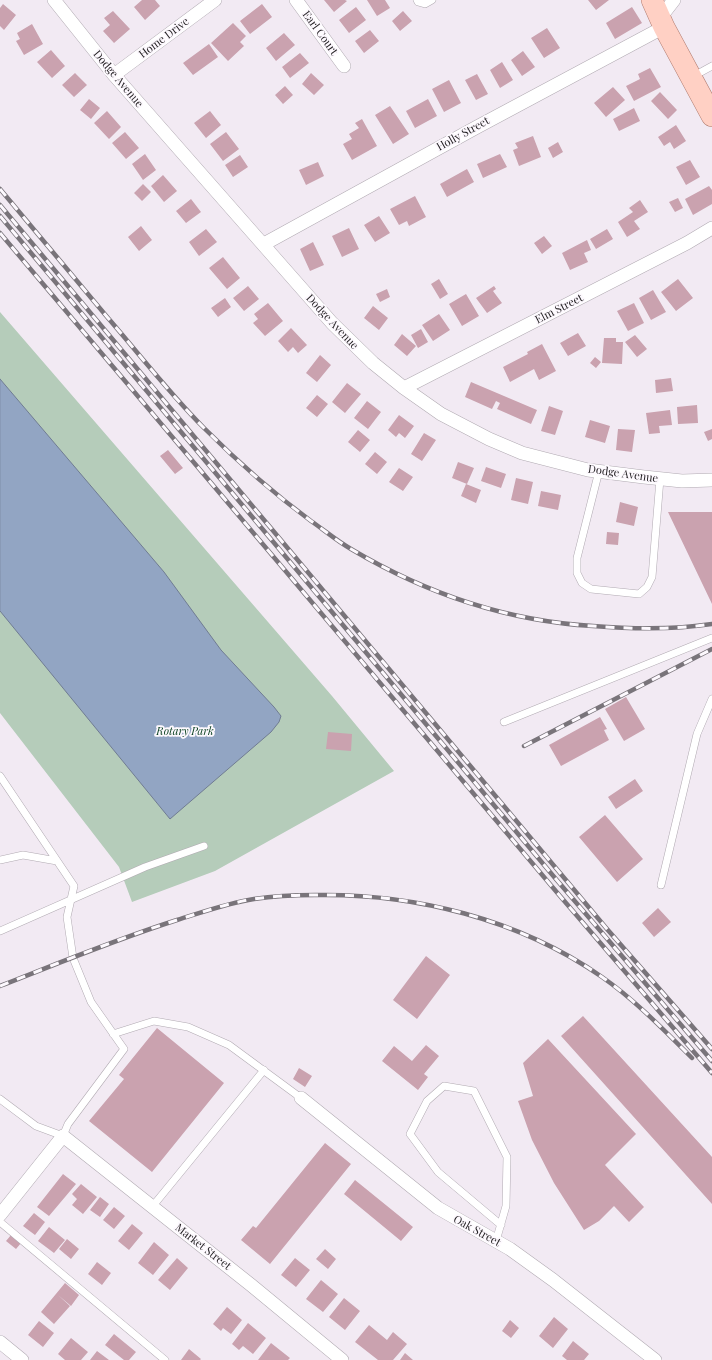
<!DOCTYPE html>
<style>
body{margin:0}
canvas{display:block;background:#f2eaf3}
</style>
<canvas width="712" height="1360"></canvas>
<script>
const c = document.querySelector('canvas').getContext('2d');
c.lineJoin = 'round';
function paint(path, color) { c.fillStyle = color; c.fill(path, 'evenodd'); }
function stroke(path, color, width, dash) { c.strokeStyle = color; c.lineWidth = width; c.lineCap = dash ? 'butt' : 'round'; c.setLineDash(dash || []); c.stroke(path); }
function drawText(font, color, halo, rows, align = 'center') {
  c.font = font + ' "Playfair Display",serif'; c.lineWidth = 3.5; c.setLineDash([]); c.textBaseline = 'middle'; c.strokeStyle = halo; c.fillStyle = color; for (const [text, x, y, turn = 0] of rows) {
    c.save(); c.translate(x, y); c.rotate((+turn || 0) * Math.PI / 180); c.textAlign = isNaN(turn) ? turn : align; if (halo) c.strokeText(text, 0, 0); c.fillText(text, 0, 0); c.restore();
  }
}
const green = new Path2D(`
 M0 312 332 696 394 771 215 871 132 902 119 867 0 713Z`);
const water = new Path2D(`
 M0 379 164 572 221 650 274 707 281 716 279 722 271 732 170 819 0 611Z`);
const building = new Path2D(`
 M142 0H155L160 6 145 20 134 7Z
 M324 0H345L347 1 334 12Z
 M367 0H385L390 8 377 16Z
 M588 0H609L596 10Z
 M3 4 16 15 4 30 0 26V8Z
 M262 4 272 17 250 34 240 21Z
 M356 7 366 20 349 33 339 20Z
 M632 7 642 23 615 39 606 23Z
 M113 11 130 29 114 43 103 31 110 25 104 18Z
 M403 11 412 21 400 31 392 21Z
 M233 23 246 36 240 42 244 46 228 61 211 43Z
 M32 24 43 44 24 55 16 41 20 39 17 33Z
 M547 28 560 48 544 58 531 38Z
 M370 30 379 41 364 53 355 41Z
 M284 33 295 45 276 61 266 48Z
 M209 44 218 57 193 75 183 63Z
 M51 50 65 66 52 78 37 62Z
 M523 51 535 67 522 76 511 60Z
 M300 53 309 63 290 78 282 67Z
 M502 62 513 80 500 88 490 70Z
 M650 68 661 87 634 101 626 86 640 79 638 74Z
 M75 73 87 85 74 97 62 85Z
 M311 73 324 85 314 95 302 84Z
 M477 74 488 94 476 100 465 80Z
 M449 80 461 103 444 112 432 89Z
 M285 86 293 95 283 104 275 95Z
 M613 87 625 100 606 117 594 103Z
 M660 92 677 110 668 119 651 101Z
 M89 99 100 108 91 119 80 110Z
 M428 99 437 116 415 128 406 111Z
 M390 106 409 134 393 144 375 115Z
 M634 108 640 121 619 131 613 119Z
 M107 111 121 127 109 139 94 123Z
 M210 111 221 125 206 138 194 123Z
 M362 119 377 146 352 160 343 144 352 139 349 134 359 128 355 123Z
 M676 125 686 141 674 149 670 142 664 146 658 137Z
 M125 132 139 148 126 159 112 143Z
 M226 132 239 149 223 161 210 144Z
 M533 136 541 157 519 166 513 150 518 148 515 143Z
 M558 142 563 152 553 158 548 148Z
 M145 154 156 170 143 180 132 164Z
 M500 154 507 167 483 178 477 164Z
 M240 155 248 167 233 177 225 165Z
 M690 160 700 177 686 185 676 167Z
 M318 162 324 176 306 185 299 170Z
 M467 169 474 182 447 197 440 184Z
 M163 175 177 191 164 202 151 186Z
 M143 184 151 192 142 201 134 193Z
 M709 186 712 190V204L693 215 685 199Z
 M415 196 426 217 409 226 407 221 399 225 390 209Z
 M678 198 683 208 675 212 669 202Z
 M191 199 201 212 186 223 176 211Z
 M640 200 648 212 634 221 640 229 627 237 618 222 633 212 629 208Z
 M379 216 390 233 375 242 364 225Z
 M141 226 152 240 139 251 128 237Z
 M349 228 359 249 342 257 332 236Z
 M206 229 217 242 199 256 189 242Z
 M607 229 613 239 596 249 590 239Z
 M544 236 552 246 542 254 534 243Z
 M587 240 591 250 584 253 588 262 570 270 562 253Z
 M313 242 324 265 310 271 300 249Z
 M223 257 240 278 227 289 209 268Z
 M439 279 448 294 440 299 431 284Z
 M678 279 693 298 676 311 661 292Z
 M248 286 259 299 244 311 233 298Z
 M494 286 496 289 493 291 502 303 487 313 476 298Z
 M387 289 390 297 380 302 376 294Z
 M653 290 666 312 651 320 639 298Z
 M466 294 479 316 462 326 449 304Z
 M225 298 231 307 218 317 211 308Z
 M268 303 283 321 265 336 253 323 258 319 254 314Z
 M634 303 644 323 628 331 617 311Z
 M373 306 388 318 379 330 364 318Z
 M439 314 450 330 433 341 422 325Z
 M291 328 307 345 298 353 293 347 288 352 278 341Z
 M421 329 428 342 418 348 411 335Z
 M578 333 586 346 568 356 560 343Z
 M402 334 416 346 407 356 394 345Z
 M635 335 647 349 637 357 625 342Z
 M604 338H616V342H623L622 364 602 363Z
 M542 344 556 371 539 380 534 369 510 382 503 367 528 354 527 352Z
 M320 355 331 365 317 382 306 373Z
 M595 357 601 362 596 368 590 363Z
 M671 378 673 391 656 393 655 380Z
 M471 382 537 410 531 424 497 409 500 403 496 401 492 409 465 397Z
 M347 383 361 394 345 413 332 402Z
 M317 395 328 404 317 417 306 408Z
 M367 401 381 412 368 429 354 418Z
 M697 405 698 423 678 424 677 407Z
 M549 406 563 411 555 435 541 431Z
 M670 410 672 425 659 426 660 433 649 434 646 413Z
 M399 415 414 426 405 438 399 433 396 437 388 430Z
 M590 420 610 426 605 443 585 437Z
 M618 429 635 430 632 452 616 450Z
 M712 429V439L708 441 704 432Z
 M358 430 370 440 360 452 348 442Z
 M424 433 436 440 422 461 411 454Z
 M168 450 183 468 175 474 160 456Z
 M375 452 387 462 377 474 365 464Z
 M458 462 474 468 467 484 452 478Z
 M486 467 506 474 501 488 481 481Z
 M399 468 413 477 403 491 389 482Z
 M516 478 533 482 528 504 511 500Z
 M466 484 481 490 476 503 461 496Z
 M541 491 561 495 558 510 538 506Z
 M620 502 638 507 634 526 616 522Z
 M668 512H712V604Z
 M607 532 619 533 618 545 606 544Z
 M626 697 645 729 624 741 605 709Z
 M600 717 607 729 604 730 609 740 561 766 549 745Z
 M328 732 352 734 351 751 326 749Z
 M635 779 643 791 616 809 608 797Z
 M605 815 643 859 617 882 579 837Z
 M658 908 671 922 654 937 642 923Z
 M426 956 450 975 417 1019 393 1000Z
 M583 1016 712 1157V1204L561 1036Z
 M157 1028 224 1083 152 1172 89 1121 124 1079 119 1075Z
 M548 1039 636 1134 605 1165 644 1207 629 1222 614 1206 599 1221 584 1230 554 1183 532 1140 518 1101 533 1096 523 1063Z
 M426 1045 439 1056 424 1074 428 1077 418 1090 382 1061 394 1046 412 1061Z
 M299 1068 312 1076 305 1087 293 1079Z
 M325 1143 351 1164 270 1264 241 1240 253 1226 256 1228Z
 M63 1174 76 1184 49 1216 37 1207Z
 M355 1180 413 1227 401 1241 344 1194Z
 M81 1184 97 1197 83 1214 72 1205 77 1199 72 1194Z
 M100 1197 109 1204 100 1217 90 1210Z
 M114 1207 125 1216 114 1229 103 1220Z
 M34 1213 45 1222 35 1235 23 1226Z
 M132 1224 143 1233 129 1250 118 1241Z
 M49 1227 65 1240 54 1253 38 1241Z
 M11 1235 21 1243 16 1249 6 1241Z
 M67 1239 79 1249 71 1259 59 1249Z
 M154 1242 169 1255 153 1275 138 1263Z
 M325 1249 336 1259 328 1269 316 1259Z
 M177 1258 188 1268 170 1290 158 1280Z
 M295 1258 310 1270 296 1287 281 1275Z
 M97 1262 111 1273 102 1285 88 1274Z
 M321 1280 338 1294 323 1312 306 1299Z
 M65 1283 79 1295 71 1306 58 1295 70 1306 54 1324 41 1312Z
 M344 1298 360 1311 345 1330 329 1317Z
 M227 1307 242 1320 231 1334 223 1328 221 1331 213 1324Z
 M554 1317 568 1329 553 1348 539 1336Z
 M510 1320 519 1328 511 1338 502 1331Z
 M39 1321 54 1333 43 1347 28 1335Z
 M248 1323 266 1338 253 1354 243 1346 239 1350 232 1344Z
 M369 1325 387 1340 393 1332 407 1344 393 1360H378L355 1342Z
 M114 1334 136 1352 129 1360H124L105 1345Z
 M71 1338 88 1352 81 1360H65L58 1354Z
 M573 1341 589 1354 584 1360H567L562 1356Z
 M271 1343 290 1358 288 1360H258Z
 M189 1349 201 1359 200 1360H181Z
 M97 1351 109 1360H90Z
 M405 1353 413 1360H400Z`);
const lane = new Path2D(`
 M417 0 418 2 425 4 432 0
 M692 77 712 66
 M599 471 577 558V573L582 583 591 589 639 594 647 587 652 577 660 479
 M504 722 712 638
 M0 776 74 886 67 917 73 958 91 1002 124 1049 68 1124 63 1136 36 1126 0 1099
 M0 860 23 855 57 861
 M661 885 697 734 712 699
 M0 931 145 867 204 846
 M113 1034 154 1021 188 1027 229 1045 301 1098
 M152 1207 264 1070
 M0 1222 165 1360
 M496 1241 506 1206 507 1157 474 1091 444 1086 427 1101 410 1134 438 1172 501 1225`);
const street = new Path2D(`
 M54 0 114 75 332 323 373 363 404 388 441 414 489 439 522 453 588 470 644 477 682 481 712 480
 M296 0 344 66
 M660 18 674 0
 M114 75 215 0
 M264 244 477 127 664 27
 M404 388 687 243 712 228
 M301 1098 438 1208 510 1249 553 1280 655 1360
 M0 1215 63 1136 251 1285 342 1360
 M0 1342 22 1360`);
const primary = new Path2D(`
 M652 0 664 27 712 116`);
const rail = new Path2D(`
 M0 189C36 232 72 275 108 318 140 355 170 394 204 428 238 462 273 493 311 521 324 530 337 541 351 549 425 593 506 621 593 626 632 629 673 630 712 624
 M0 205 607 929 712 1049
 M0 216 555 878 712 1061
 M0 233 560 896 712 1073
 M524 746 712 649
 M0 986C59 963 117 939 177 920 203 912 228 903 254 899 274 896 295 895 315 895 414 893 519 919 602 977 635 1000 663 1029 692 1058`);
const streetNames = [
 ["Earl Court",320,33,54],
 ["Home Drive",164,38,-37],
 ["Dodge Avenue",118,79,50],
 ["Holly Street",463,134,-29],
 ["Elm Street",559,309,-27],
 ["Dodge Avenue",332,322,47],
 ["Dodge Avenue",623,474,8],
 ["Oak Street",477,1231,29],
 ["Market Street",203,1247,38]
];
const parkNames = [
 ["Rotary Park",185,732]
];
paint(green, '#b5ccba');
paint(water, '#92a5c3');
stroke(water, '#707c92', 1);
paint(building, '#caa2af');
stroke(lane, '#b1aab2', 8);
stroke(street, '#b1aab2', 14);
stroke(primary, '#b17d71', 22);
stroke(lane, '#fff', 7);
stroke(street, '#fff', 13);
stroke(primary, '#ffd0c4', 21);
stroke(rail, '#79747a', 4.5);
stroke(rail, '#fdf9fe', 3, [9]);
drawText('11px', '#201d20', '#fdf9fe', streetNames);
drawText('italic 11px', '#0e4424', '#fdf9fe', parkNames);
</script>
